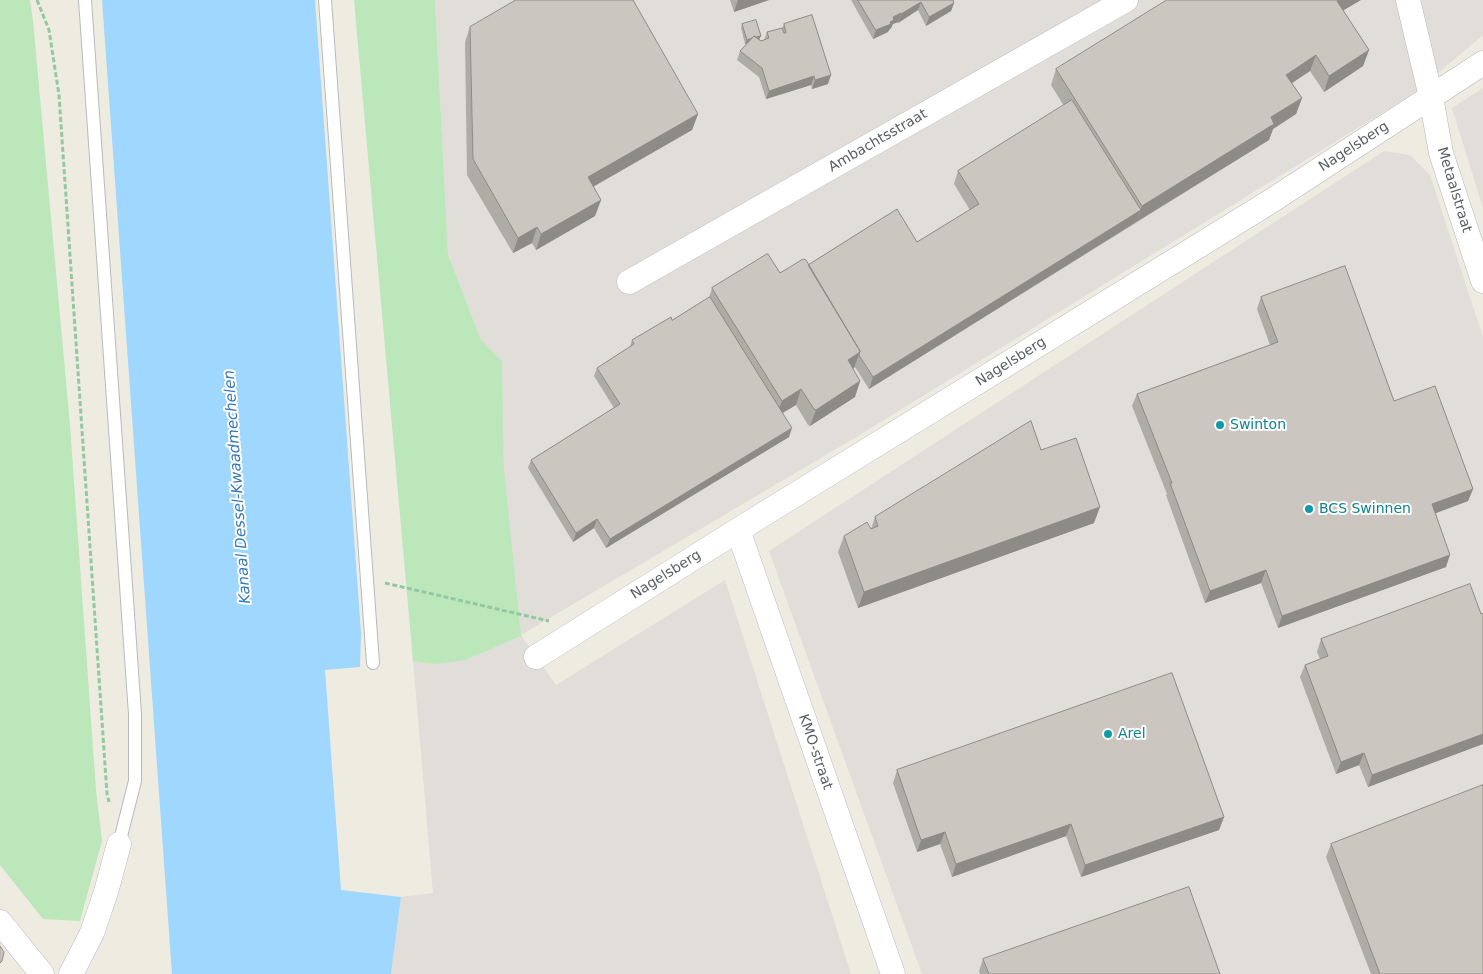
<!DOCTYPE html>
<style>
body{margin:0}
canvas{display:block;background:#eeebe1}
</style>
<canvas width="1483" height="974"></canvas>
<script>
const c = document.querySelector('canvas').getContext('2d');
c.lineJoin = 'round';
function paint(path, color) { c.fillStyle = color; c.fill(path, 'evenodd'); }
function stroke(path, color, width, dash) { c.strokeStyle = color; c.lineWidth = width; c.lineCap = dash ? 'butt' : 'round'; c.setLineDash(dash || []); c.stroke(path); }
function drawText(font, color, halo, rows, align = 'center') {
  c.font = font + ' "DejaVu Sans",sans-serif'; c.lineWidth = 4; c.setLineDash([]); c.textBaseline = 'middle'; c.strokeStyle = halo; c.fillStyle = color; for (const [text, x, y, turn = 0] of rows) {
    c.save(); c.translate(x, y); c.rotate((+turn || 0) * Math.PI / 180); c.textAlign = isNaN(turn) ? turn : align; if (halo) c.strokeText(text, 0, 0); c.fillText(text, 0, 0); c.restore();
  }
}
const industrial = new Path2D(`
 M435 0H1483V35L1416 92 858 436 521 635 556 685 725 580 851 974H391L401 897 433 893 413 661 435 664 504 469 502 361 481 340 448 254Z
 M1483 88V208L1452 108Z
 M1384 151 1410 155 1430 175 1483 337V974H922L769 551Z`);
const green = new Path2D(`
 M0 0H30L33 21 70 425 96 790 102 841 80 921 43 919 0 865Z
 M354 0H435L448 254 481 340 502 361 504 469 521 636 465 660 435 664 413 661Z`);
const water = new Path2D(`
 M102 0H315L361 633 360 667 325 670 341 890 401 897 391 974H172Z`);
const path = new Path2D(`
 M37 0 49 30 59 95 107 794 109 802
 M385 583 549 621`);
const lane = new Path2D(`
 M85 0 135 714V781L119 844
 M325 0 373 663`);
const street = new Path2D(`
 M1408 0 1431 97 1441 153 1483 281
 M629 282 1126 0
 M738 530 893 974
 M536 657 738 530 1268 203 1483 63
 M0 922 42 974
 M71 974 92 933 106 892 119 844`);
const wall = new Path2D(`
 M730 0H769L734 12Z
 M851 0H953L954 3 951 11 926 26 918 10 898 23V22L893 24 891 28 889 30 888 32 873 39Z
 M1361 0 1343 10 1369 50 1363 66 1324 92 1310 71 1292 83 1302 98 1296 114 1273 129 1269 140 869 389 855 367 853 369 860 381 855 397 810 426 808 425 796 405 782 413 789 437 606 548 594 528 573 542 528 468 531 460 614 408 594 376 597 368 630 347 632 340 672 320 709 298 712 288 780 273 808 265 917 242 970 210 954 184 958 171 1064 106 1051 85 1056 69Z
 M742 24 761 41 764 40 767 32 782 28 784 24 828 84 812 89 811 85 766 99 759 77 737 60 740 51 747 44H745L741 28Z
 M470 27 698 114 692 130 593 187 601 200 595 216 536 250 532 243 513 253 467 175 465 42Z
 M1261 297 1394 401 1473 489 1468 501 1436 513 1446 567 1278 628 1261 583 1205 603 1166 495 1167 494 1132 406 1137 394 1270 345 1257 309Z
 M1041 450 1094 523 858 608 838 552 844 536 871 529 875 517Z
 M1483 613V744L1368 787 1359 765 1336 774 1300 677 1305 665 1320 659 1317 652 1321 639Z
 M897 770 1224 817 1219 830 1081 877 1066 836 952 877 940 844 917 852 893 783Z
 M1331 844 1483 974H1371L1326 857Z
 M983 959 1220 974H980L979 971Z`);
const shadedWall = new Path2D(`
 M738 0H769L734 12Z
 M1339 0H1361L1332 17 1337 1Z
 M921 2 918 10 898 23 901 14Z
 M954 3 951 11 926 26 929 17Z
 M901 13 898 22 893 24 891 28 889 30 888 32 873 39 876 30 893 17Z
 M761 36 759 40 745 44 747 40Z
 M1369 50 1363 66 1324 92 1329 76Z
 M1316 55 1310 71 1280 91 1286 75Z
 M831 75 828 84 812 89 815 80Z
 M814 76 811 85 766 99 769 91Z
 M1302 98 1296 114 1273 129 1269 140 1136 222 1142 206 1271 117Z
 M698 114 692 130 582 193 588 177Z
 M601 200 595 216 536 250 541 234Z
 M1141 210 1136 222 869 389 873 377Z
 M537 227 532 243 513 253 518 238Z
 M860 352 854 368 842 376 848 360Z
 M860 381 855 397 810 426 816 410Z
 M801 389 796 405 776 417 782 401Z
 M792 428 789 437 606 548 610 539Z
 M1473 489 1468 501 1428 516 1432 504Z
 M1100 507 1094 523 858 608 864 592Z
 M597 519 594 528 573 542 576 533Z
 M1450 555 1446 567 1278 628 1282 616Z
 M1266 570 1261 583 1205 603 1210 591Z
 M1483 734V744L1368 787 1372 775Z
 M1364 753 1359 765 1336 774 1341 762Z
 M1224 817 1219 830 1081 877 1085 865Z
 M1071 824 1066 836 952 877 956 864Z
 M945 832 940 844 917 852 921 840Z`);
const building = new Path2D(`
 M516 0H633L698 114 588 177 601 200 541 234 537 227 518 238 473 159 470 27Z
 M858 0H953L954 3 929 17 921 2 901 14V13L893 17 894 20 890 22 891 24 876 30Z
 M1167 0H1339L1337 1 1369 50 1329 76 1316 55 1286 75 1302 98 1271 117 1274 124 1142 206 1056 69Z
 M812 15 831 75 815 80 814 76 769 91 762 68 740 51 754 36 761 41 769 38 767 32 782 28 784 33H786L784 24Z
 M756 20 761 36 756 37 754 36 752 38 747 40 742 24Z
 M1072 100 1141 210 873 377 859 355 860 351 808 265 897 209 917 242 979 204 958 171Z
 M767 254H768L780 273 803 259 806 260 860 351V352L848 360 860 381 816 410 814 409 801 389 782 401 713 290 712 288Z
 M1345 266 1394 401 1435 386 1473 489 1432 504 1450 555 1282 616 1266 570 1210 591 1170 483H1172L1137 394 1278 342 1261 297Z
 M710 297 792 428 610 539 597 519 576 533 531 460 620 404 597 368 634 344 632 340 671 317 672 320Z
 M1031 421 1041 450 1076 438 1100 507 864 592 844 536 867 522 871 529 878 526 875 517Z
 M1470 584 1481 614 1483 613V734L1372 775 1364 753 1341 762 1305 665 1328 656 1321 639Z
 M1172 673 1224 817 1085 865 1071 824 956 864 945 832 921 840 897 770Z
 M1483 785V974H1380L1331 844Z
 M1189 887 1220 974H989L983 959Z
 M0 946 4 952 2 961 0 963Z`);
const markers = [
 [1220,425,5,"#0f9aa8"],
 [1309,509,5,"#0f9aa8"],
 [1108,734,5,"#0f9aa8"]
];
const streetNames = [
 ["Ambachtsstraat",878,141,-30],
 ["Nagelsberg",1354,147,-33],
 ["Metaalstraat",1454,190,73],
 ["Nagelsberg",1011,362,-32],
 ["Nagelsberg",666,575,-32],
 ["KMO-straat",815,752,71]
];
const cultureNames = [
 ["Swinton",1230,425],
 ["BCS Swinnen",1319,509],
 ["Arel",1118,734]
];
const waterNames = [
 ["Kanaal Dessel-Kwaadmechelen",238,487,-94]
];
paint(industrial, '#e1ded9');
paint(green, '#bce7bb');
paint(water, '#9fd7ff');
stroke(lane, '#b6babf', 14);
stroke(street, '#b6babf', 25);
stroke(path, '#93c9a2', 3, [5, 2.5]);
stroke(lane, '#fff', 12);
stroke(street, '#fff', 24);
paint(wall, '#afaba5');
paint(shadedWall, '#8e8b86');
paint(building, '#cbc7c0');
stroke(building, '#8e8b86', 1);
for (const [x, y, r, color] of markers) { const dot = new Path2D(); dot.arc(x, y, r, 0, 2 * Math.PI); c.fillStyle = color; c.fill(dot); stroke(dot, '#fff', 2); }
drawText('14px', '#595e63', '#fff', streetNames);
drawText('14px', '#0d838f', '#fff', cultureNames, 'left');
drawText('italic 15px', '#3778b8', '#fff', waterNames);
</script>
